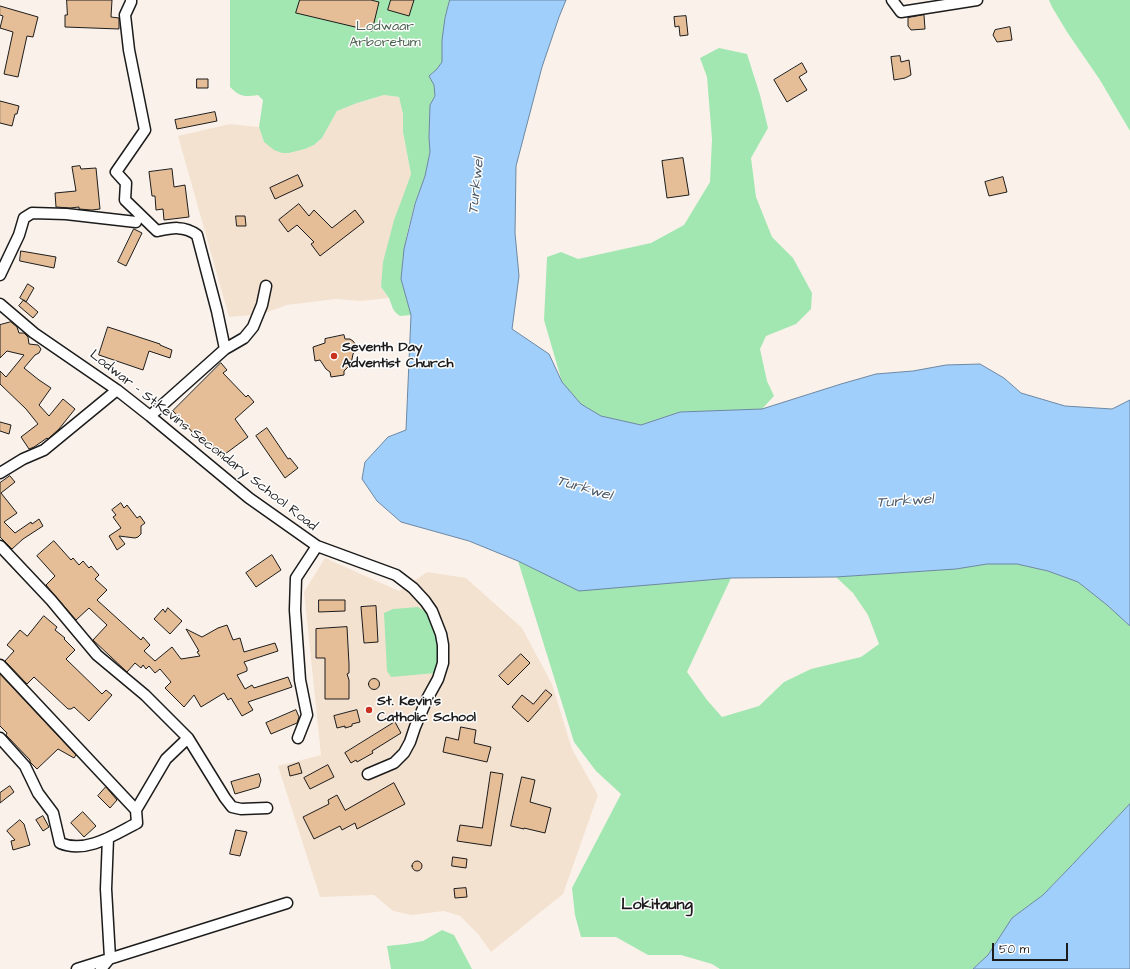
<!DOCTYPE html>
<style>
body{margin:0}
#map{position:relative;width:1130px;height:969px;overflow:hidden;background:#faf2ea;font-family:"Architects Daughter",sans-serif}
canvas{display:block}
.scale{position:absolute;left:992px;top:943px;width:76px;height:18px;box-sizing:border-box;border:2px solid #1c1c1c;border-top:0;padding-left:5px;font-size:12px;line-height:14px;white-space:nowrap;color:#1c1c1c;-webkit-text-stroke:3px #fff;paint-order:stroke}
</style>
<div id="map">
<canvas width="1130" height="969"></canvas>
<div class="scale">50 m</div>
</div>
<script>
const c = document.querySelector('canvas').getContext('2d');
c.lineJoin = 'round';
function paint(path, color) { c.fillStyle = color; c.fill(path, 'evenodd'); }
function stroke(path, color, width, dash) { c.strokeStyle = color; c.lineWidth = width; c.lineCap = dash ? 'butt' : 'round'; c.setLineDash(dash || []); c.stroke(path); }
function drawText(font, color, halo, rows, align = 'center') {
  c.font = font + ' "Architects Daughter",sans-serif'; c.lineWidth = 3; c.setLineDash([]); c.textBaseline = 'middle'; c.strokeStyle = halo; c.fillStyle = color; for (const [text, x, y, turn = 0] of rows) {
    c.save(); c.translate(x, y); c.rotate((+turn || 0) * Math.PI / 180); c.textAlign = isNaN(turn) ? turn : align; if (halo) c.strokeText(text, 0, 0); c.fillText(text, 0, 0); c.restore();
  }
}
const built = new Path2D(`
 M384 95 399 97 403 114V132L411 174 389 240 381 287 389 298 361 301 336 299 287 305 262 314 229 317 178 136 230 124 259 127 264 142 289 153 305 149 314 145 322 138 337 111 357 103Z
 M325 558 399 591 427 572 466 578 522 628 552 684 572 749 598 795 563 894 491 952 478 934 460 916 444 911 412 915 393 911 374 895 320 897 278 766 321 755 304 592Z`);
const green = new Path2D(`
 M230 0H450L445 18 442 40V62L437 69 429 76 434 85 435 96 430 105 429 137 430 152 425 176 414 206 407 234 403 259 401 279 411 315 400 316 396 313 393 309 389 298 381 287 383 262 394 220 402 199 411 174 403 132V114L399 97 384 95 357 103 337 111 322 138 314 145 305 149 289 153H282L274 150 264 142 259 127 263 100 258 95C244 97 240 97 230 87Z
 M1049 0H1130V131L1100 80 1067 32 1052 7Z
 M719 48 747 54 760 95 768 128 751 158 756 197 772 237 793 258 812 293 811 309 796 324 766 336 760 349 767 381 774 396 762 409 680 412 641 425 601 416 581 404 562 382 544 320 547 257 561 252 578 259 651 243 684 225 710 182 712 139 707 77 700 58Z
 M518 561 579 590 731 578 687 672 707 700 722 717 759 706 784 682 811 669 861 657 879 644 868 615 853 593 836 577 956 569 987 564H1017L1048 571 1078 582 1107 605 1130 626V804L1072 865 1043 895 1012 918 988 955 973 969H720L712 964 681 955H648L616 937H581L575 915 572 888 621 794 596 771 574 742Z
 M418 607 429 614C435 632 444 655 436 673L391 677 387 671 384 613 393 609Z
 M442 930 454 935 472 969H391L387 946 406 944 423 941Z`);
const water = new Path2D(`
 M450 0H566L559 17 542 67 516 166 515 233 519 276 512 329 549 354 562 382 581 404 601 416 641 425 680 412 762 409 841 384 876 374 913 371 946 365 980 364 1004 378 1021 393 1065 406 1112 409 1130 400V626L1107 605 1078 582 1048 571 1017 564H987L956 569 836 577 731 578 579 591 518 561 469 541 401 522 377 501 362 479 365 462 388 437 406 430 411 315 401 279 404 249 415 204 425 176 430 152 429 137 430 105 435 96 434 85 429 76 437 69 442 62V40L445 18Z
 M1130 804V969H973L988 955 1012 918 1043 895 1072 865Z`);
const building = new Path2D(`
 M67 0H112L111 17 119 18V29L65 27V15H67Z
 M300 0H371L379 2 372 31 296 13Z
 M391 0H414L409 16 388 10Z
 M0 6 38 17 33 37 27 36 18 77 4 74 13 32 0 28 3 16 0 15Z
 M924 15 925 29 911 30 908 26V18Z
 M686 16 688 35 680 36 679 26 675 27 674 17Z
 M1010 27 1012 40 997 42 993 35 995 30Z
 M900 56 901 62 909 60 911 75 905 78 894 80 891 57Z
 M802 63 807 72 799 77 807 90 787 102 774 80Z
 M197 79H208V88H197Z
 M0 101 19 106 17 114H15L12 126 0 123Z
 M215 112 217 121 177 129 175 120Z
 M683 158 689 195 667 198 662 161Z
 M80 166 81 169 96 168 100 209 92 210 79 209V207L70 208 56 207 55 193 76 191 72 167Z
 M172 169 174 187 185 185 189 217 164 220 163 209 156 210 155 196H152L149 172Z
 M298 175 303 186 275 199 270 188Z
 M1003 177 1007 192 989 196 985 182Z
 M299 204 309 216 314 210 332 228 355 210 364 222 320 256 311 244 314 242 297 225 288 232 279 220Z
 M236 216H245L246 226H237Z
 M134 229 142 233 126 266 118 262Z
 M21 251 56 257 54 268 20 261Z
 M28 284 34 288 26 302 20 298Z
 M24 300 38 312 33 318 19 306Z
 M11 322 17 327 19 333H24L28 337 29 344 38 345 41 349 39 353 35 355 24 368 39 380 51 388 39 405 49 416 63 399 75 409 59 429 48 439 47 438 34 447 29 449 21 437 38 424 26 409 0 384V371L6 377 24 355 7 351 0 358V325Z
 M108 327 160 344V345L172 350 170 358 149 351 143 370 99 355Z
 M344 335 345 339H350L353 341 356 345 355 351 353 354 351 364 344 371V375L331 377 330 372 326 369 320 360 315 361 313 347 325 343V339Z
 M221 363 227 370 223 373 246 397 248 395 254 402 235 419 248 437 221 457 210 442 205 446 173 411Z
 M0 422 11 425 9 434 0 431Z
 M267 428 288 459 290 458 298 468 285 478 256 436Z
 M10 476 15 482 1 493 17 513 4 522 15 533 31 522 32 524 39 519 43 526 23 539 12 549 0 537V483Z
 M121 503 124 508 127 505 137 518 140 516 145 523 141 526V534L138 537 135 538 119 536 125 544 117 550 109 536 121 528 113 517 116 515 112 510Z
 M54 541 71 560 73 558 79 565 83 561 89 568 91 566 99 575 95 579 107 590 97 600 141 640 143 637 150 645 144 651 155 661 172 647 181 659 200 656 197 652 199 651 186 629 202 637 218 628 227 625 233 640 240 638 244 652 275 643 278 651 244 662 247 668V671L237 675 245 689 252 685 254 688 288 677 292 687 248 702 253 710 242 716 231 698 228 700 224 693 201 707 194 695 184 707 165 688 171 682 160 669 155 673 149 666 146 669 143 665 141 668 135 663 127 672 93 640 107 625 89 608 76 620 46 585 55 576 37 556Z
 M272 555 281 570 256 587 246 573Z
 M319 600H345V611L319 612Z
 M376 606 378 642 364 643 361 607Z
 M168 608 182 621 170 634 154 619 163 609 165 612Z
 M44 616 57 627 55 630 65 638 64 639 75 650 66 659 102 694 106 690 112 695 89 721 74 707 71 709H68L34 677 27 684 5 661 14 651 7 645 20 630 27 636Z
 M347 627 349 664V673L347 674 349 680V699H325V658H316V629Z
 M521 654 530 663 508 685 499 676Z
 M0 674 76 755 74 758 58 749 37 769 30 762V760L6 735 7 733 0 726Z
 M368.5 684a5.5 5.5 0 1 1 11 0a5.5 5.5 0 1 1-11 0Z
 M546 690 552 695 528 722 512 707 522 695 533 704Z
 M296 710 299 717 297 723 271 734 266 723Z
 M357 710 360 722 352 724V726L345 728V726L337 728 334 716Z
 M395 722 401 733 372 751 373 753 357 762 356 760 351 763 345 753Z
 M461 727 476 730 474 743 491 747 487 762 443 752 446 737 458 740Z
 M299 763 302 773 290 776 288 767Z
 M328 765 334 777 310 789 304 778Z
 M491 772 503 774 491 846 457 841 460 825 482 828Z
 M259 774 261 780 259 787 235 794 231 782Z
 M522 777 535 780 530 802 551 808 545 833 524 828V829L511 826Z
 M394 783 405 804 357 829 355 823 342 830 340 826 314 839 303 817 329 804 328 800 337 795 345 810Z
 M10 786 14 792 0 803V793Z
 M106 787 117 800 110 808 98 796Z
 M83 812 96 826 84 837 71 823Z
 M43 816 49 827 43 831 36 820Z
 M20 820 24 824 30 845 13 850 11 841 15 840 7 831Z
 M236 830 247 832 240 856 230 854Z
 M453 857 467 859 466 868 452 866Z
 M412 866a5 5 0 1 1 10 0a5 5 0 1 1-10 0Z
 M466 888 467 897 455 898 454 889Z`);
const minor = new Path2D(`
 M131 0V2L125 15 129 50 145 130 116 172 126 183 125 200 157 231C171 228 184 225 197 235L217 311 225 349
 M892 0 901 12 977 0
 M0 275 19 235 24 218 32 213 66 214 136 222
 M0 304 34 333 117 390 150 416 249 498 317 546 396 575 413 588 425 601 432 611 441 634 443 645V663L438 679 427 699 415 727 410 742 404 753 394 763 368 774
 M150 416 225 349 244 338 253 327 262 305 266 286
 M0 473 23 459 44 450 117 390
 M0 546 51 600 97 655 145 695 188 738 225 798 232 807 241 809 267 808
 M0 665 136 810
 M0 738 25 766 38 793 53 813 60 843C86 854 114 835 137 823L136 810 166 759 188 738
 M298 738 307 715 300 680 295 610 296 578 317 546
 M77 969 287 903
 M101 969 110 958 106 889 108 838`);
const markers = [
 [334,356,4,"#c8321e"],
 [369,710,4,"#c8321e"]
];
const parkNames = [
 ["Lodwaar",385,27],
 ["Arboretum",385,43]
];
const poiNames = [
 ["Seventh Day",342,348],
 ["Adventist Church",342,364],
 ["St. Kevin's",377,702],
 ["Catholic School",377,718]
];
const streetNames = [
 ["Lodwar - St.Kevins Secondary School Road",203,441,38]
];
const waterNames = [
 ["Turkwel",477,186,-84],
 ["Turkwel",584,489,16],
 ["Turkwel",905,502,-4]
];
const quarterNames = [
 ["Lokitaung",657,906]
];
paint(built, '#f4e2d1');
paint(green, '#a2e7b2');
paint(water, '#a1cffc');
stroke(water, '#6c87a2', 1);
paint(building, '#e5bd96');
stroke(building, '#1c1c1c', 1);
stroke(minor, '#1c1c1c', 13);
stroke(minor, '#fff', 10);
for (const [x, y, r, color] of markers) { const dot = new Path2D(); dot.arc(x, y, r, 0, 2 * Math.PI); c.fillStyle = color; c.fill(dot); stroke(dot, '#fff', 1.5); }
drawText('14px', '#4b6350', '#fff', parkNames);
drawText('bold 14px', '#1c1c1c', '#fff', poiNames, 'left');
drawText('14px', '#1c1c1c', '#fff', streetNames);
drawText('italic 15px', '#4b5b6a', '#fff', waterNames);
drawText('bold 16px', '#1c1c1c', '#fff', quarterNames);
</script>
